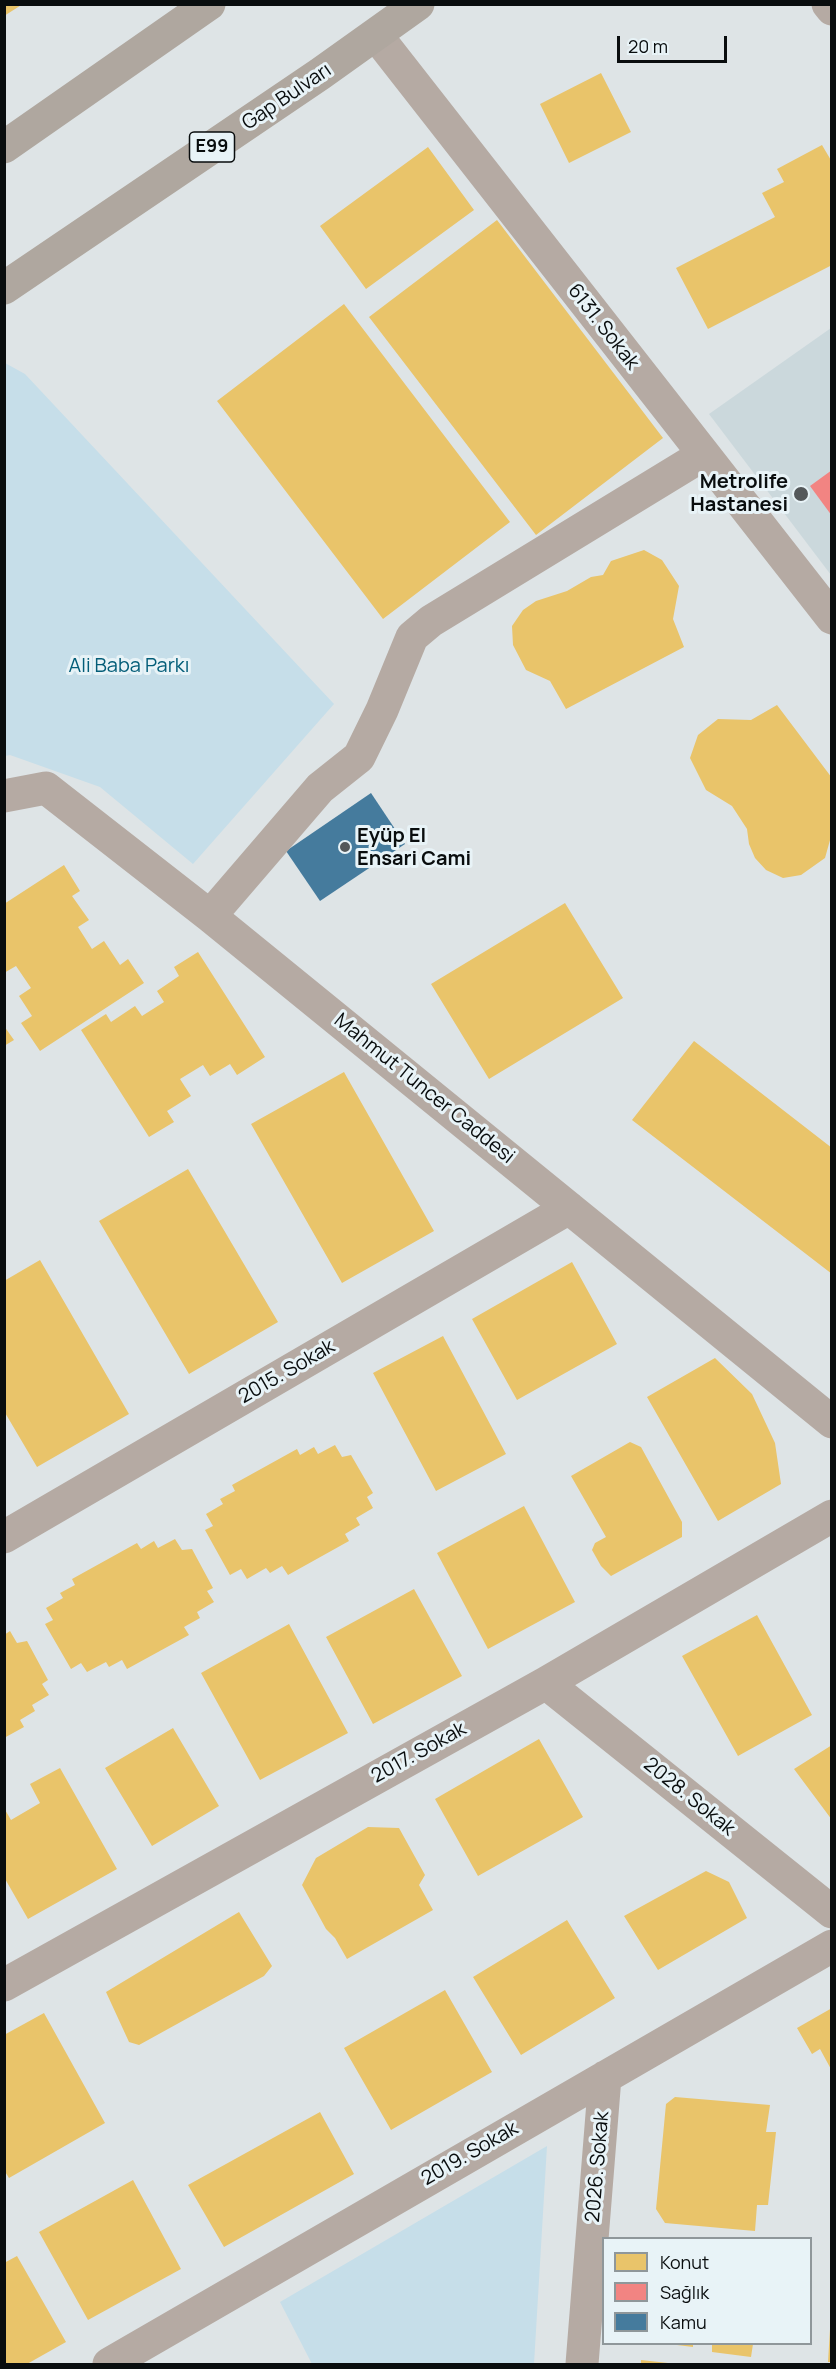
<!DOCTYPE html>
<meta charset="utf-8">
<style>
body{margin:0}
#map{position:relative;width:836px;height:2369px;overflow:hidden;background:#dee4e6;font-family:Manrope,sans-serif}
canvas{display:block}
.frame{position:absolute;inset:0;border:6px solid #090d0e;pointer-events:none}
.legend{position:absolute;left:602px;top:2237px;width:210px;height:108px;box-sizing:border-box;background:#e8f3f7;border:2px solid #8f979a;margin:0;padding:8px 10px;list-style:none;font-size:18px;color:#090d0e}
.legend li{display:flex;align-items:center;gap:12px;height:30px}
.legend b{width:30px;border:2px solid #8f979a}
.scale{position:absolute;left:617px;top:36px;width:110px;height:27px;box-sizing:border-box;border:3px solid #090d0e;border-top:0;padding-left:8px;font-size:18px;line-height:21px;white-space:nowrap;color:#090d0e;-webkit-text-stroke:4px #e8f3f7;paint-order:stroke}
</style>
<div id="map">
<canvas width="836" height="2369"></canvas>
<div class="frame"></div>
<ul class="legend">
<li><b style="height:16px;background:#e9c46a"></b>Konut</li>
<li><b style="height:16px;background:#f28482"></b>Sağlık</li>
<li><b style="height:16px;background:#457b9d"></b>Kamu</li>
</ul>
<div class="scale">20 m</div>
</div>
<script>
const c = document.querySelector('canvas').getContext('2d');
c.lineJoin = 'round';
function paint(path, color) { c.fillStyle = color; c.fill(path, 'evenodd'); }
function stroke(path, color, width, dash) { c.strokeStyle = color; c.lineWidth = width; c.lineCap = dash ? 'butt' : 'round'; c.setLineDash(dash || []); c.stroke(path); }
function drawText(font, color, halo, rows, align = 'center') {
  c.font = font + ' Manrope,sans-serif'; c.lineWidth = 6; c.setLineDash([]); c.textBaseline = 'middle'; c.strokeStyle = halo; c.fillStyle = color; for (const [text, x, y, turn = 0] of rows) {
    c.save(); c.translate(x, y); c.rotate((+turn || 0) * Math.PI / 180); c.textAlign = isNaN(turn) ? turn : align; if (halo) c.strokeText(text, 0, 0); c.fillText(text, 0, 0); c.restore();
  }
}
const built = new Path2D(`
 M831 328V575L709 414Z`);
const green = new Path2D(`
 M5 363 25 374 334 704 193 864 100 787 10 755 5 756Z
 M547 2146 534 2364H312L280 2302Z`);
const homes = new Path2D(`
 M4 4H23L4 16Z
 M601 73 631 132 569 163 540 104Z
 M822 145 832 162V265L708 329 676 268 775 217 762 193 784 182 777 169Z
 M428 147 474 210 366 289 320 226Z
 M497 220 663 438 536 535 369 317Z
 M344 304 510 522 383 619 217 401Z
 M644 550 662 560 679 586 673 619 684 647 566 709 550 681 526 670 513 645 512 626 523 610 536 601 567 591 591 577 603 575 611 561Z
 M777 705 832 778V833L825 858 801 875 783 878 766 870 755 858 749 844 747 829 732 806 706 790 690 758 698 735 718 719 751 720Z
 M64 865 80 891 72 896 89 920 78 927 92 949 104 941 120 965 128 959 144 983 40 1051 21 1023 32 1016 19 996 31 988 16 966 4 973V904Z
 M565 903 623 998 489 1079 431 984Z
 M198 952 265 1057 237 1075 230 1064 210 1076 203 1065 180 1079 191 1096 167 1111 174 1122 149 1137 81 1030 106 1014 111 1022 135 1006 142 1016 164 1002 157 991 179 976 174 967Z
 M4 1026 14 1040 4 1046Z
 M694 1041 832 1148V1274L632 1120Z
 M344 1072 434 1231 342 1283 251 1124Z
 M188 1169 278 1322 189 1374 99 1221Z
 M40 1260 129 1414 37 1467 4 1411V1281Z
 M572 1262 617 1344 517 1400 472 1319Z
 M443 1336 506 1454 436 1491 373 1373Z
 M715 1358 752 1394 775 1443 781 1484 718 1521 647 1397Z
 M630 1442 641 1447 682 1522V1537L611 1576 601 1566 592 1550 595 1543 606 1537 571 1476Z
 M335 1445 342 1457 351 1455 373 1493 367 1497 373 1508 356 1518 360 1525 345 1534 349 1541 288 1575 282 1566 270 1573 266 1568 247 1579 241 1569 230 1575 205 1530 213 1526 206 1514 223 1504 220 1499 235 1491 232 1485 297 1449 300 1455 314 1447 318 1454Z
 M524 1506 575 1602 488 1649 437 1553Z
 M175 1539 182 1550 192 1549 213 1588 207 1591 214 1602 197 1612 200 1618 184 1627 189 1635 127 1669 122 1660 109 1667 106 1662 87 1672 81 1663 71 1669 45 1624 53 1620 46 1608 63 1598 60 1593 75 1585 72 1579 137 1543 141 1549 154 1541 158 1548Z
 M414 1589 462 1676 373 1724 326 1637Z
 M757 1615 812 1715 738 1756 682 1656Z
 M289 1624 348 1733 260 1780 201 1673Z
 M10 1631 17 1643 27 1641 48 1680 42 1684 49 1695 32 1705 35 1711 20 1720 24 1727 4 1738V1635Z
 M173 1728 219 1806 152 1846 105 1768Z
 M539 1739 583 1817 478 1876 435 1799Z
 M832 1745V1820L794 1769Z
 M60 1768 117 1869 28 1919 4 1877V1808L11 1820 40 1803 30 1784Z
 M368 1827 399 1828 425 1875 419 1885 433 1910 347 1959 335 1938 326 1929 302 1885 316 1858Z
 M706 1871 729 1882 747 1918 658 1970 624 1916Z
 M239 1912 272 1966 264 1976 139 2045 129 2042 106 1992Z
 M567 1920 615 1998 521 2055 473 1977Z
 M445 1990 492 2072 391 2130 344 2048Z
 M832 2008V2071L820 2049 812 2054 797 2028Z
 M44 2013 105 2123 9 2178 4 2170V2035Z
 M675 2097 770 2105 766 2132H776L768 2205H757L755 2231 665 2223 656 2209 666 2104Z
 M320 2112 354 2174 224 2247 188 2185Z
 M133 2180 181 2269 88 2320 39 2232Z
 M17 2256 66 2342 27 2364H4V2263Z
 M830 2329H832V2362H828Z
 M677 2344H693V2347L677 2345Z
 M712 2344H753L751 2357 712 2352Z
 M641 2360 668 2363V2364H641Z`);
const health = new Path2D(`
 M832 470V516L810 486Z`);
const public = new Path2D(`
 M371 793 405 844 320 901 286 851Z`);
const minor = new Path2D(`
 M828 4 832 9
 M376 35 832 618
 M4 796 46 788 210 916 832 1422
 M210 916 320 788 359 757 382 710 412 637 431 621 703 455
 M4 1537 569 1208
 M546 1683 832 1912
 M4 1985 546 1683 832 1516
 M109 2364 832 1946
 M582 2364 605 2077`);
const highway = new Path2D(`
 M4 147 209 4
 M4 288 320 74 418 4`);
const markers = [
 [801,494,8,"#54585a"],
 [345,847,6,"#54585a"]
];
const shields = [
 [212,147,45]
];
const shieldNames = [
 ["E99",212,147]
];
const streetNames = [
 ["Gap Bulvarı",287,97,-34],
 ["6131. Sokak",603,327,52],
 ["Mahmut Tuncer Caddesi",424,1089,39],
 ["2015. Sokak",287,1372,-30],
 ["2017. Sokak",419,1753,-29],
 ["2028. Sokak",689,1797,39],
 ["2019. Sokak",470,2154,-30],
 ["2026. Sokak",598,2167,-85]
];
const poiNames = [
 ["Metrolife",788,482],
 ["Hastanesi",788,505],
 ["Eyüp El",357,836,"left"],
 ["Ensari Cami",357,859,"left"]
];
const parkNames = [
 ["Ali Baba Parkı",129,666]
];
paint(built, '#cbd8dc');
paint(green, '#c6dee9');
paint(homes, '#e9c46a');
paint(health, '#f28482');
paint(public, '#457b9d');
stroke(minor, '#b5aaa3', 33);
stroke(highway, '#afa79f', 33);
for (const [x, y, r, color] of markers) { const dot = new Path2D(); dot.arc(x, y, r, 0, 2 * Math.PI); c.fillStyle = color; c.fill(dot); stroke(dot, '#e8f3f7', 2); }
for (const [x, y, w] of shields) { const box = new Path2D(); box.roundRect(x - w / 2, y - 15, w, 30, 4.5); c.fillStyle = '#e8f3f7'; c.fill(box); stroke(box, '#090d0e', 1.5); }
drawText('bold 18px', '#090d0e', null, shieldNames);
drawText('20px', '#090d0e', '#e8f3f7', streetNames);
drawText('bold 20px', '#090d0e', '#e8f3f7', poiNames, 'right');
drawText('20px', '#035d78', '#e8f3f7', parkNames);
</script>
